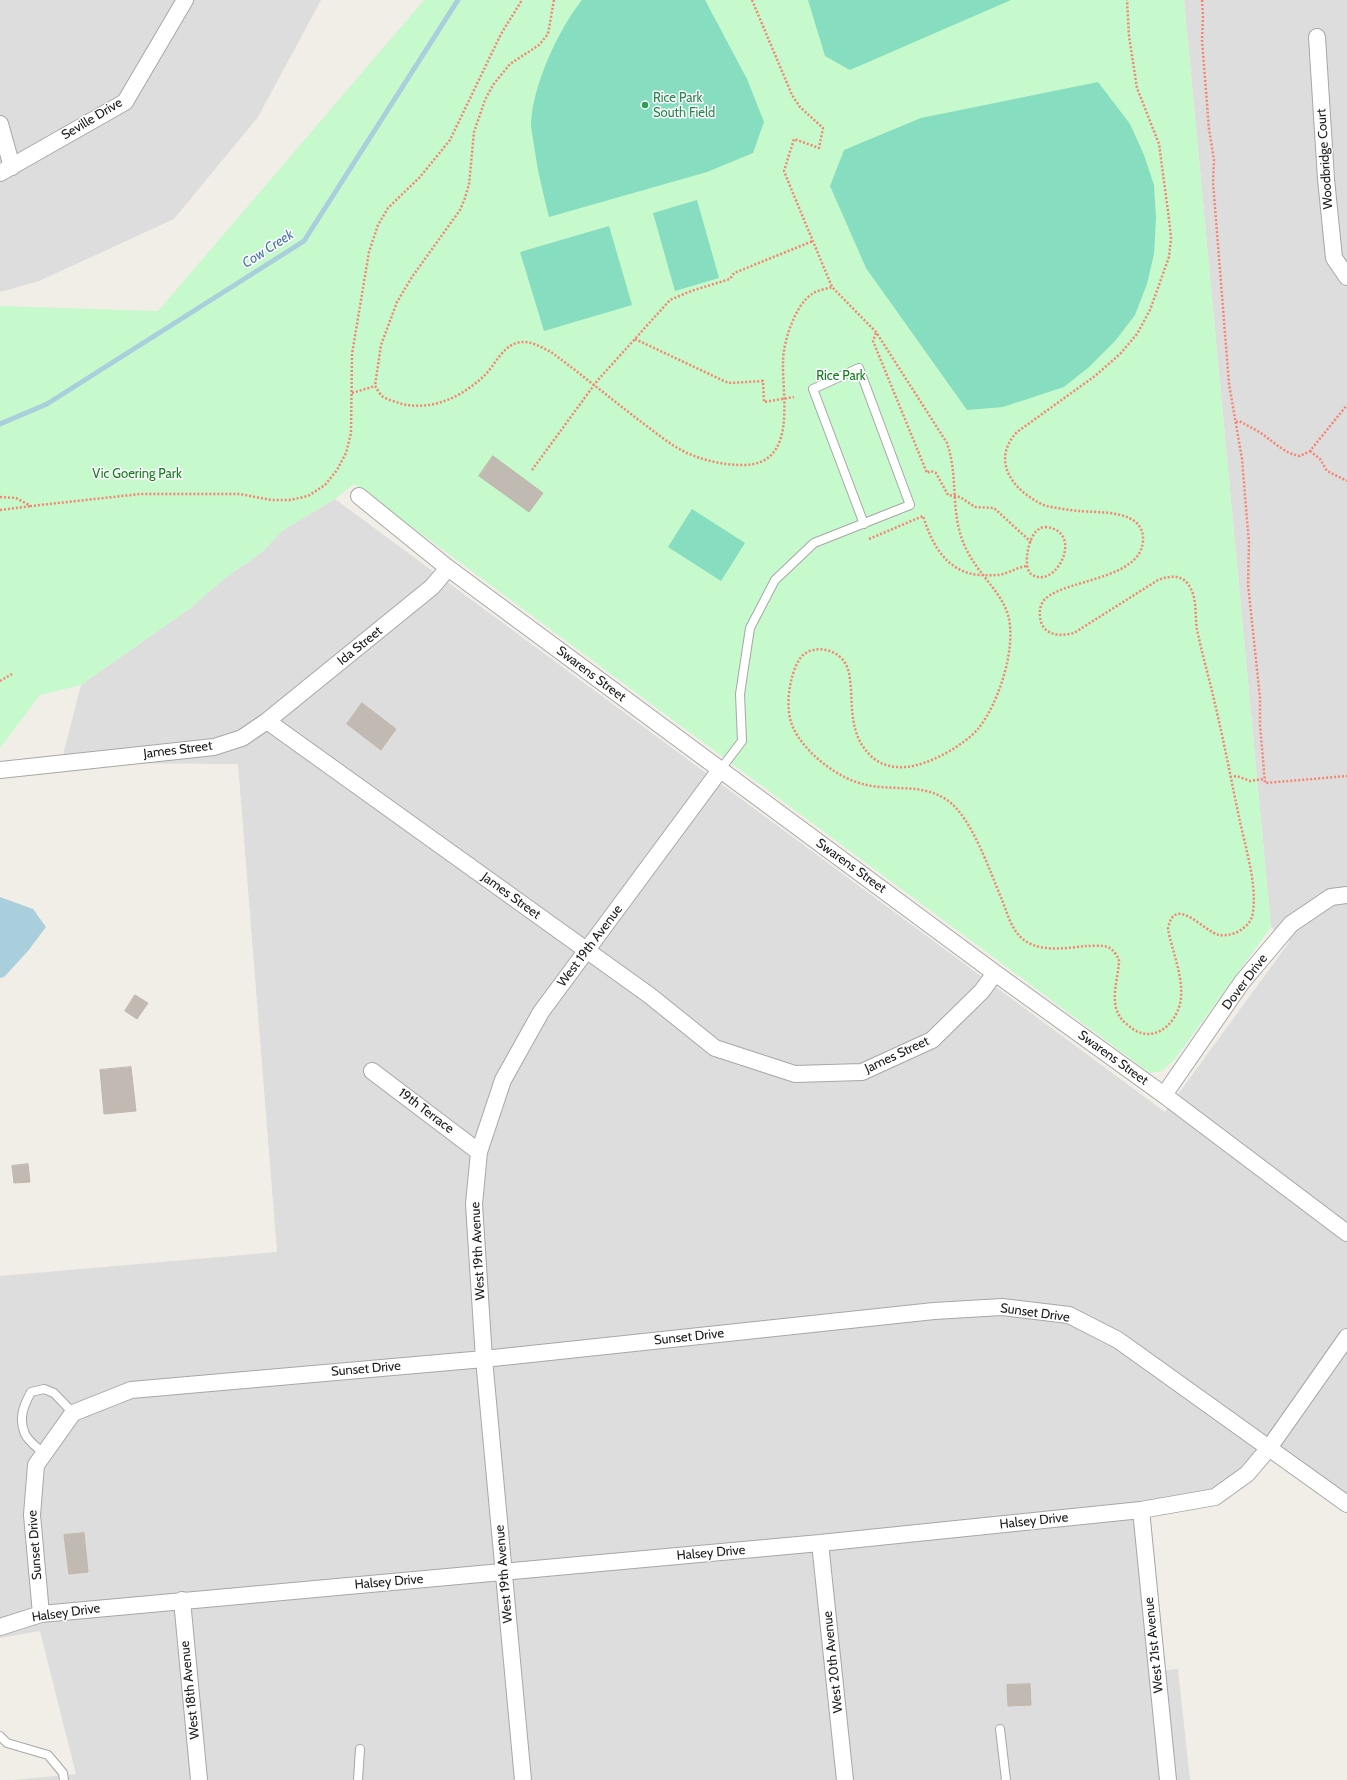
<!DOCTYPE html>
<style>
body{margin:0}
canvas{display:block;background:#f1eee7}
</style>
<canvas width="1347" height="1780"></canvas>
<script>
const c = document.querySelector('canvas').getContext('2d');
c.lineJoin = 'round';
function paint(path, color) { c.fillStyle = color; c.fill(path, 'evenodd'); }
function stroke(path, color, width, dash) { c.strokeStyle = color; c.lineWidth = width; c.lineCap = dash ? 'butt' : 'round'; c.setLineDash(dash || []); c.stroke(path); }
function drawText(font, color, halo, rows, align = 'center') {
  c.font = font + ' Cabin,sans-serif'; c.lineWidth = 3; c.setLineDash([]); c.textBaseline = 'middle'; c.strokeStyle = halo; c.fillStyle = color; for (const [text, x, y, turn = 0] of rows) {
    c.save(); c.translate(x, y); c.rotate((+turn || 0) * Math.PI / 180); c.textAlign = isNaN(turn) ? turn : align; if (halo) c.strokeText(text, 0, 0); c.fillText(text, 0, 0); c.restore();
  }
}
const residential = new Path2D(`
 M0 0H321L258 117 174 219 39 281 0 292Z
 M1184 0H1347V1504L1269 1448 1228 1488 1141 1510 1157 1671 1078 1678 1178 1669 1190 1780H12L76 1774 40 1631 0 1638V1276L277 1252 238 764 61 763 81 685 189 609 225 578 262 552 283 530 335 499 1165 1112 1290 941 1271 927Z`);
const park = new Path2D(`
 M424 0H1184L1271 927 1174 1060 1162 1071 1150 1073 354 484 335 499 283 530 262 552 225 578 189 609 81 685 40 695 0 748V306L158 311Z`);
const pitch = new Path2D(`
 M582 0H705L747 79 764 122 753 153 707 172 549 217C543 193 537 169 534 145 533 138 531 130 531 123 533 85 558 30 582 0Z
 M808 0H1011L850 70 825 56Z
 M1098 82 1130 124 1144 155 1154 185 1156 218 1154 254 1147 284 1135 315 1115 341 1089 367 1064 387 1003 407 967 410 866 268 830 186 844 150 921 118Z
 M697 200 719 278 675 291 653 213Z
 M609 226 632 305 544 331 520 252Z
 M692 509 745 543 721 581 668 547Z`);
const water = new Path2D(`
 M0 897 33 909 46 927 28 951 4 977 0 978Z`);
const stream = new Path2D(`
 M0 424 47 404 304 241 458 0`);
const building = new Path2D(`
 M493 456 543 493 529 512 479 476Z
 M362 703 396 729 381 750 347 724Z
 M135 995 148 1003 137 1019 125 1011Z
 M131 1067 136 1111 104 1114 100 1070Z
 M28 1164 30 1182 14 1183 12 1166Z
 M84 1533 88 1572 69 1574 64 1535Z
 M1030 1684 1031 1705 1008 1706 1007 1685Z`);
const path = new Path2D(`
 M554 0 548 34 539 45 510 64 493 85 485 100 474 132 469 184 465 198 460 210 412 277 397 302 381 345 375 386C377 389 380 394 382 396 388 400 396 402 402 404 434 411 463 396 485 375 495 365 502 347 517 343 528 339 541 347 551 352 581 374 610 398 640 421 655 432 670 445 687 453 705 461 724 465 743 465 798 465 782 397 783 362 783 342 795 305 812 294 817 290 826 289 832 287
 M752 0 792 95 800 107 823 128 819 148 794 139 784 171 790 186 832 287 876 332 947 443C957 472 952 501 959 529 962 542 968 554 975 564 986 581 1002 595 1008 615 1017 647 999 703 978 729 963 746 929 765 906 767 893 768 880 765 871 756 852 738 852 714 851 689 850 680 850 671 845 663 837 649 814 644 802 656 796 663 793 673 791 681 788 695 787 712 792 725 802 751 839 780 867 785 894 791 922 783 947 800 972 817 990 872 1002 900 1008 915 1012 933 1027 942 1043 952 1068 948 1086 946 1093 946 1102 945 1108 947 1113 949 1116 955 1119 959 1119 976 1112 991 1116 1008 1118 1015 1122 1021 1128 1025 1151 1047 1178 1025 1181 998 1183 975 1172 951 1168 929 1174 893 1204 932 1219 935 1227 936 1236 934 1242 929 1248 925 1252 920 1253 912 1257 883 1245 846 1239 817 1231 779 1224 742 1215 704 1210 681 1203 658 1198 634 1194 620 1198 603 1191 589 1184 574 1171 575 1158 580L1074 633C1059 637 1041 635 1040 616 1039 610 1041 603 1045 599 1066 579 1140 580 1143 541 1145 509 1100 513 1079 511 1068 510 1057 508 1046 506 1015 493 989 462 1017 432L1095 376 1120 354 1137 334 1150 310 1169 257 1171 238 1169 219 1159 144 1137 88 1129 36 1127 0
 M1202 0 1203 17 1202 40 1209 129 1214 160 1213 182 1229 384 1242 459 1247 520 1249 542 1248 584 1260 698V725L1265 783 1347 776
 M876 333 873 341 927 473 931 471 936 473 948 495 960 497 975 507 994 508 1031 542
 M635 339 724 381 729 383 763 381 764 402 794 397
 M352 393 375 386
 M1236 422 1239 421C1248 426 1257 430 1265 436 1276 444 1286 454 1300 456L1310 451 1347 405
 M1310 451 1320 459 1327 471 1347 481
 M532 470 597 381 670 300 691 291 730 279 734 273 813 241
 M0 497 16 498 31 506 140 494H240L271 500H290L308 496 325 485 337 470 346 453 351 433 352 354 369 252 378 225 388 208 420 177 450 140 501 34 522 0
 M0 510 31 506
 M1045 527C1086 530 1056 592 1031 574 1022 566 1029 534 1039 529 1039 528 1044 527 1045 527Z
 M869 539 923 516C932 544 946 572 979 575 987 575 995 576 1003 574 1011 572 1018 567 1027 566
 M0 681 12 674
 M1230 777 1237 776 1250 781 1265 779`);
const service = new Path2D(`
 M720 770 742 741 740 694 750 628 775 580 814 543 910 505 859 368 813 389 864 524
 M44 1454C38 1448 28 1441 25 1434 18 1418 24 1405 31 1392L44 1389 54 1393 73 1413
 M1000 1729 1006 1780
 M0 1736 7 1743 48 1755 63 1773 64 1780
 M358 1780 360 1749`);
const minor = new Path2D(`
 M1317 37 1326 179 1334 258 1347 277
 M0 124 12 167
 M0 173 125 102 185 0
 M359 496 448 568 995 973 1164 1095 1347 1233
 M267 721 649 995 715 1048 795 1074 862 1072 932 1040 982 991 995 973
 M0 770 214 747 242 738 267 721 432 587 448 568
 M372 1071 479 1152
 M1164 1095 1242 982 1291 924 1331 897 1347 895
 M1141 1510 1168 1780
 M820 1543 845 1780
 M182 1600 199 1780
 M41 1614 32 1515 36 1465 73 1413 131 1390 484 1359 934 1311 1002 1307 1069 1315 1118 1340 1347 1504
 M0 1627 41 1614 820 1543 1141 1510 1215 1497 1247 1474 1269 1448 1347 1337
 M523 1780 484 1359 474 1204 479 1152 503 1080 541 1012 720 770`);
const markers = [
 [645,105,4,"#2e9e5b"]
];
const leisureNames = [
 ["Rice Park",653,98],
 ["South Field",653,113]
];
const streetNames = [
 ["Seville Drive",92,119,-31],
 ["Woodbridge Court",1325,159,-94],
 ["Ida Street",360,646,-39],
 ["Swarens Street",591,674,37],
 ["James Street",178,750,-7],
 ["Swarens Street",851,866,36],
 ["James Street",511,896,36],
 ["West 19th Avenue",590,946,-53],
 ["Dover Drive",1245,982,-53],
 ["James Street",897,1055,-25],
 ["Swarens Street",1113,1058,36],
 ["19th Terrace",426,1111,37],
 ["West 19th Avenue",478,1251,-93],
 ["Sunset Drive",1035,1313,8],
 ["Sunset Drive",689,1337,-6],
 ["Sunset Drive",366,1369,-5],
 ["Halsey Drive",1034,1521,-6],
 ["Sunset Drive",35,1545,-94],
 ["Halsey Drive",711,1553,-5],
 ["West 19th Avenue",504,1574,-95],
 ["Halsey Drive",389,1582,-5],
 ["Halsey Drive",66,1613,-8],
 ["West 21st Avenue",1154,1645,-96],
 ["West 20th Avenue",833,1662,-96],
 ["West 18th Avenue",190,1690,-96]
];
const parkNames = [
 ["Rice Park",841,376],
 ["Vic Goering Park",137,474]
];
const waterNames = [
 ["Cow Creek",268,249,-33]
];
paint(residential, '#dedddd');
paint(park, '#c6f9cc');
paint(pitch, '#87ddbf');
paint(water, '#a9cfdd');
stroke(stream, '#a9cfdd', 5);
paint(building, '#c1bab3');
stroke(building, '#c2b5aa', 1);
stroke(service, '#a7a7a7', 10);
stroke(minor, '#a7a7a7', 18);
stroke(path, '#f78472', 2.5, [2, 2]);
stroke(service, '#fff', 8);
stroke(minor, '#fff', 16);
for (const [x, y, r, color] of markers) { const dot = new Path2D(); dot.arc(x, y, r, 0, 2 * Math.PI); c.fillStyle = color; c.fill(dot); stroke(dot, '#fff', 1.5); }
drawText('13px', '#27864d', '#fff', leisureNames, 'left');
drawText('13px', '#202020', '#fff', streetNames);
drawText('13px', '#0e7f1b', '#fff', parkNames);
drawText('italic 14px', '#4b76a7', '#fff', waterNames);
</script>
